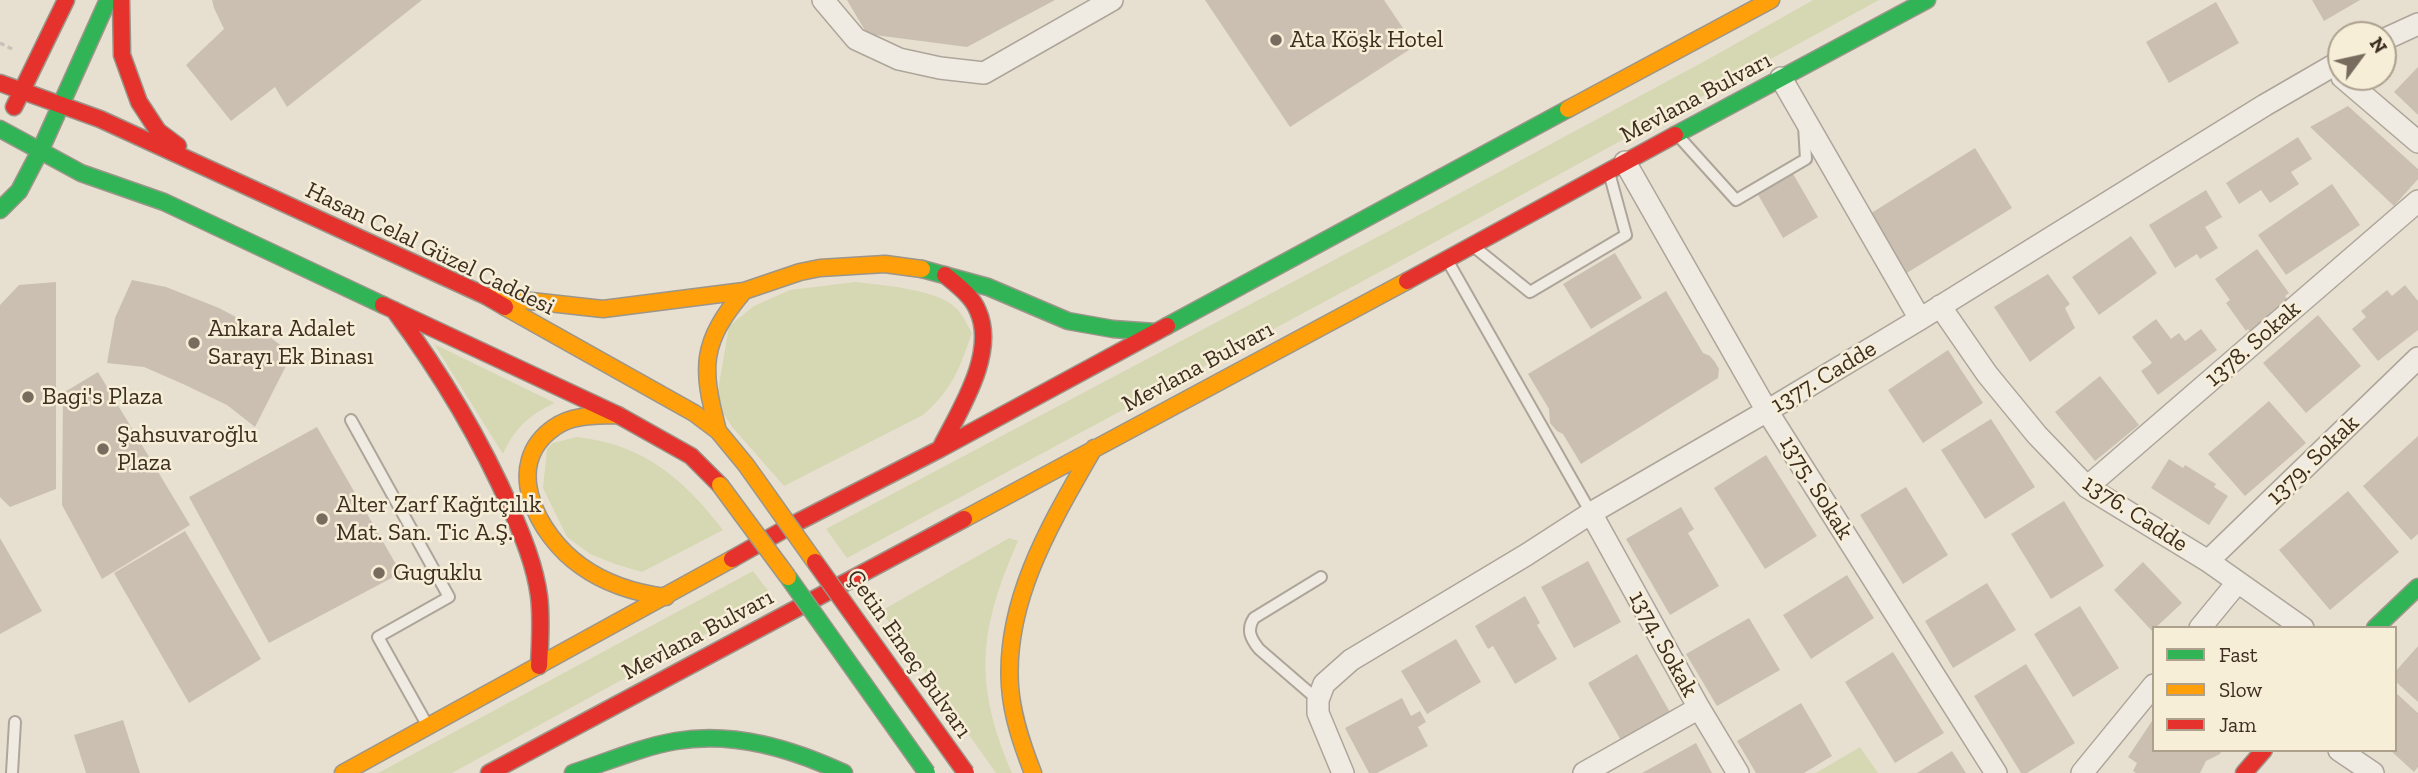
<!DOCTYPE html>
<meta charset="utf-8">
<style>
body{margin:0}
#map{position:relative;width:2418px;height:773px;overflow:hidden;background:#e7e0d1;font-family:"Zilla Slab",serif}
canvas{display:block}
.legend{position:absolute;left:2152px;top:626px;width:245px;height:126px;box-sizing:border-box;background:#f7eed8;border:2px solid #ada18e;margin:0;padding:9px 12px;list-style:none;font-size:21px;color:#3d2e20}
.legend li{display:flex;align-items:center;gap:14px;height:35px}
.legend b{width:35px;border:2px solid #ada18e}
.north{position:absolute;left:2327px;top:21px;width:70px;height:70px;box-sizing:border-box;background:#f7eed8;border:2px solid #ada18e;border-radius:50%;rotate:57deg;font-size:19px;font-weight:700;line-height:28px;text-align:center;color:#3d2e20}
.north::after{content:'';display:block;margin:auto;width:24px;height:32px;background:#786c5e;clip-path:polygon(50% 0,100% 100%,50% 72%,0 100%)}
</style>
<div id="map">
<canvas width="2418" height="773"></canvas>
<ul class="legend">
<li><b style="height:9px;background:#30b455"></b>Fast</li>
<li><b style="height:9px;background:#ff9f0a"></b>Slow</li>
<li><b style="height:9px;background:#e5322d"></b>Jam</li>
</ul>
<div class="north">N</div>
</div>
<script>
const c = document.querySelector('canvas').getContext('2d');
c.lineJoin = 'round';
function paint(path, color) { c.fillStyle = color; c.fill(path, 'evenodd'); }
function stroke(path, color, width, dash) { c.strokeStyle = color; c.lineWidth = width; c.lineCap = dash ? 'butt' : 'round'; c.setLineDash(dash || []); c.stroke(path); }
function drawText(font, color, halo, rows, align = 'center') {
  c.font = font + ' "Zilla Slab",serif'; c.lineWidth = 5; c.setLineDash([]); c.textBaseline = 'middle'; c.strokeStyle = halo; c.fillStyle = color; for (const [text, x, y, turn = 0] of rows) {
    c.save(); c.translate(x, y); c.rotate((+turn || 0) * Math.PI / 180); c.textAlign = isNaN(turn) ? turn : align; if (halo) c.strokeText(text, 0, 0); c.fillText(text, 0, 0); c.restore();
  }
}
const green = new Path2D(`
 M1813 0H1879L1404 259 847 558 826 529 1436 206 1714 56Z
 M855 282C881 285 939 289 957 309 963 315 967 325 972 333 959 369 953 389 923 415L784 486 733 428 716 403 729 326 754 306 790 290Z
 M434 344 555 403C530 414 514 429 503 454Z
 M577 437C643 444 684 479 723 530L642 572 615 564 590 554 567 537 543 488 547 449 553 443Z
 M1009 538 1018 541C979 629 973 683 1012 773H996L881 611Z
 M753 571 773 597 452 773H378Z
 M1860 747 1878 773H1816Z`);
const building = new Path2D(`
 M212 0H422L287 107 275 87 231 121 186 65 224 29 214 8Z
 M847 0H1055L967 47 867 34Z
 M1205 0H1384L1415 46 1290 127Z
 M2312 0H2360L2324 21Z
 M2216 2 2239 43 2169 83 2146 42Z
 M2418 67V115L2394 92Z
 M2348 106 2418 169V179L2394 206 2310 127Z
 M2298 137 2312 159 2291 172 2299 184 2270 203 2261 190 2239 204 2226 183Z
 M1975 148 2012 208 1902 276 1865 217Z
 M1792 172 1818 217 1783 238 1757 193Z
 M2332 184 2360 225 2286 275 2258 235Z
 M2206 190 2222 217 2205 227 2218 248 2200 259 2197 254 2175 268 2149 225Z
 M2131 236 2157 273 2099 315 2072 277Z
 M2257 249 2289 293 2285 296 2288 300 2271 312 2274 316 2251 333 2248 329 2246 331 2226 303 2230 300 2215 279Z
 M1615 253 1642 298 1591 329 1563 284Z
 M2048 274 2070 304 2065 308 2075 328 2030 362 1994 307Z
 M132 280 166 287 219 308 262 331 292 354 255 427 227 405 183 384 144 367 107 363 115 318Z
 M56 282V489L10 507 0 497V305L19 285Z
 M2405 285 2418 301V330L2378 361 2352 329 2366 317 2361 311 2387 290 2392 296Z
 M1666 291 1703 353 1710 356 1715 362 1719 369 1718 378 1581 464 1563 434 1557 431 1550 423 1549 409 1528 374Z
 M2318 315 2361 366 2306 413 2263 363Z
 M2156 319 2171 339 2179 333 2185 341 2201 329 2217 350 2158 395 2141 371 2152 363 2132 337Z
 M1948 350 1983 403 1923 443 1888 390Z
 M98 372 190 525 102 579 62 505 63 393Z
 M2100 376 2139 425 2095 461 2055 412Z
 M2269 401 2306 443 2245 496 2208 454Z
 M1991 419 2035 487 1985 519 1941 450Z
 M317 427 401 573 269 643 189 497Z
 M2418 436V534L2411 540 2363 486Z
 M1766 455 1817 536 1765 569 1714 488Z
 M2169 459 2183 468 2185 465 2216 484 2214 487 2228 496 2209 525 2151 488Z
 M1906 487 1948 555 1903 584 1860 515Z
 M2348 491 2399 552 2330 610 2279 550Z
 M2064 501 2104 566 2051 599 2011 534Z
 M1681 507 1694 529 1688 533 1719 586 1670 615 1626 539Z
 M185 531 261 659 189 703 114 573Z
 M0 538 42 611 0 634Z
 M1588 561 1621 622 1574 648 1541 587Z
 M2143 562 2182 603 2152 631 2114 590Z
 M1847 575 1874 618 1811 659 1783 615Z
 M1987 583 2016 630 1953 668 1925 621Z
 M1525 596 1540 623 1537 625 1557 659 1515 684 1493 646 1488 649 1475 626Z
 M2080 606 2119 668 2073 697 2034 634Z
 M1749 618 1780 670 1717 706 1686 654Z
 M1456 639 1481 682 1427 714 1401 671Z
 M2418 646V702L2395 681V672Z
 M1893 652 1944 733 1895 763 1845 682Z
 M1637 654 1671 714 1622 742 1588 683Z
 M2026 664 2075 743 2027 773H2021L1974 696Z
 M2395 692 2418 713V767L2414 772 2390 750H2395Z
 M1402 698 1411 716 1420 711 1426 722 1418 727 1428 746 1377 773H1369L1345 728Z
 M1801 703 1832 756 1804 773H1756L1737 741Z
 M2154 718V750H2222L2220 754 2206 761 2200 773H2136L2133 771 2137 763 2128 757Z
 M123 720 140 773H86L74 735Z
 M1696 743 1712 773H1642Z
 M1952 751 1966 773H1917Z`);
const path = new Path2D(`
 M0 43 14 50`);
const lane = new Path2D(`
 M1681 139 1736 200 1806 159 1804 126
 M1478 250 1530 292 1626 235 1610 176
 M1450 265 1591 513
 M351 420 449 597 378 637 425 721
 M1318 700 1259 649C1251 639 1246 630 1254 618L1321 577
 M12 773 15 722`);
const street = new Path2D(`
 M823 0 856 39 899 59 940 68 984 73 1112 0
 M2383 40 2418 24
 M2342 77 2418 142
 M1781 78 1920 319
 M1625 162 1767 411 1996 773
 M1940 306 1987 374 2037 435 2087 487 2208 561 2303 628
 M2087 487 2418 201
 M1591 513 1699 708 1738 773
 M2208 561 2418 358
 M2200 628 2237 583
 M2339 750 2373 773
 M1343 773 1318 713V700L1324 684 1351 660 1526 555 1591 513 1767 411 1920 319 2265 105 2341 61
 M1584 773 1699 708
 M2082 773 2154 685`);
const fast = new Path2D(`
 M0 129 81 173 164 202 383 305
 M1675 135 1927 0
 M0 210 19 191 41 149 108 0
 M922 269 988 287 1068 321 1113 329 1155 332
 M1167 326 1568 109
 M2375 628 2418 587
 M573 773C607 762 641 747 676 741 734 731 792 749 844 773`);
const slow = new Path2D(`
 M1568 109 1771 0
 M486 296 603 309 744 291 800 272 820 268 885 264 922 269
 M505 307 694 413 718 431 746 465
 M618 415C597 416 573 414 555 427 500 464 538 536 581 566 606 584 635 593 666 597
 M718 431C701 367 700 343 744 291
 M964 519 1407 281
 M343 773 732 559
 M1033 773C1022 745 1012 716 1010 686 1004 599 1053 520 1094 448`);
const jam = new Path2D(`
 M121 0 122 55 139 102 158 131 178 146
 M0 83 100 119 486 296 505 307
 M14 107 66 0
 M1407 281 1675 135
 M383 305 618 415 691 456 720 485
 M394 310C440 372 480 438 511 509 523 537 535 566 539 596 542 619 540 643 539 666
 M940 449C959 411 997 354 978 311 972 296 957 285 945 275
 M732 559 792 525 940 449 1167 326
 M489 773 964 519
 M2244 773 2264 750`);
const fastBridge = new Path2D(`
 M788 577 927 773`);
const slowBridge = new Path2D(`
 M746 465 815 562
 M720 485 788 577`);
const jamBridge = new Path2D(`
 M815 562 966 773`);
const markers = [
 [1276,40,7,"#786c5e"],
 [194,343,7,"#786c5e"],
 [28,397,7,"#786c5e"],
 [103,449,7,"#786c5e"],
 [322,519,7,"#786c5e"],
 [379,573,7,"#786c5e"]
];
const poiNames = [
 ["Ata Köşk Hotel",1290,40],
 ["Ankara Adalet",208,329],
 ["Sarayı Ek Binası",208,357],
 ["Bagi's Plaza",42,397],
 ["Şahsuvaroğlu",117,435],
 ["Plaza",117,463],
 ["Alter Zarf Kağıtçılık",336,505],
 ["Mat. San. Tic A.Ş.",336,533],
 ["Guguklu",393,573]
];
const streetNames = [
 ["Mevlana Bulvarı",1696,98,-28],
 ["Hasan Celal Güzel Caddesi",430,249,26],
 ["1378. Sokak",2253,344,-41],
 ["Mevlana Bulvarı",1198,367,-28],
 ["1377. Cadde",1824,377,-31],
 ["1379. Sokak",2313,460,-44],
 ["1375. Sokak",1816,488,58],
 ["1376. Cadde",2135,514,33],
 ["Mevlana Bulvarı",698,635,-28],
 ["1374. Sokak",1663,644,61],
 ["Çetin Emeç Bulvarı",909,654,55]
];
paint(green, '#d6d7b3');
paint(building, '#cbbfb2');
stroke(lane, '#ada599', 14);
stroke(street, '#ada599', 24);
stroke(fast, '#9c958a', 19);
stroke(slow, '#9c958a', 19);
stroke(jam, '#9c958a', 19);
stroke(path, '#c8c2b9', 3.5, [5, 3.5]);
stroke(lane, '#efebe3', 10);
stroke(street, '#efebe3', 21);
stroke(fast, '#30b455', 16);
stroke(slow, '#ff9f0a', 16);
stroke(jam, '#e5322d', 16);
stroke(fastBridge, '#9c958a', 19, []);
stroke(slowBridge, '#9c958a', 19, []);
stroke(jamBridge, '#9c958a', 19, []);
stroke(fastBridge, '#30b455', 16);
stroke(slowBridge, '#ff9f0a', 16);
stroke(jamBridge, '#e5322d', 16);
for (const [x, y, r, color] of markers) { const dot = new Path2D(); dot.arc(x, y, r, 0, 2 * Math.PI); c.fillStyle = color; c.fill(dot); stroke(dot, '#f7eed8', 2.5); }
drawText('24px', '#3d2e20', '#f7eed8', poiNames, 'left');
drawText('24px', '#3d2e20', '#f7eed8', streetNames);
</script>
